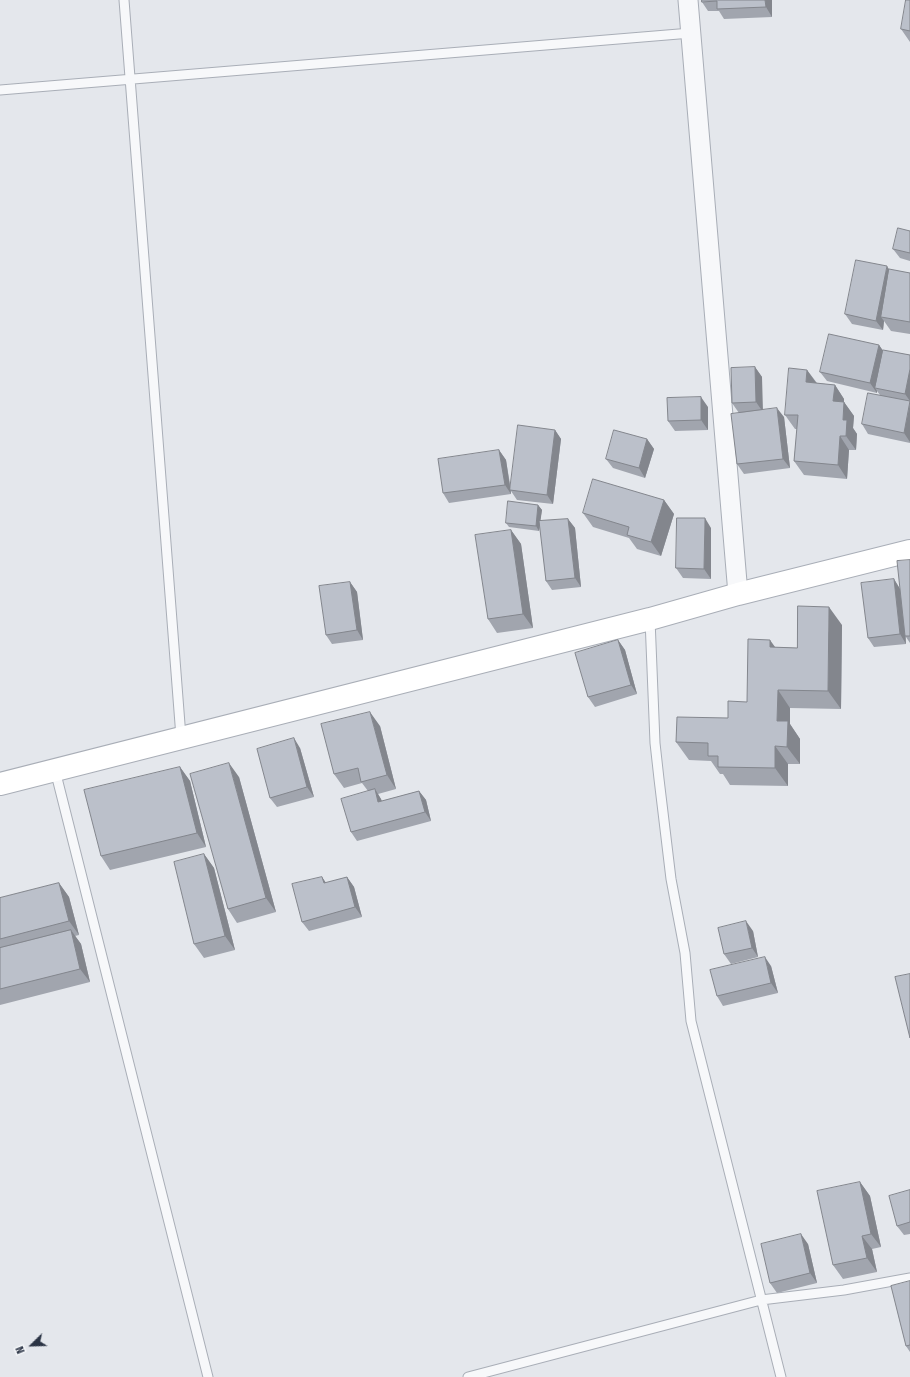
<!DOCTYPE html>
<style>
body{margin:0}
#map{position:relative;width:910px;height:1377px;overflow:hidden;background:#e4e7ec;font-family:"Fira Sans Condensed",sans-serif}
canvas{display:block}
.north{position:absolute;left:12px;top:1325px;width:40px;height:40px;-webkit-text-stroke:3px #f4f6f9;paint-order:stroke;rotate:247deg;font-size:11px;font-weight:700;line-height:16px;text-align:center;color:#2b3445}
.north::after{content:'';display:block;margin:auto;width:14px;height:18px;background:#2b3445;clip-path:polygon(50% 0,100% 100%,50% 72%,0 100%)}
</style>
<div id="map">
<canvas width="910" height="1377"></canvas>
<div class="north">N</div>
</div>
<script>
const c = document.querySelector('canvas').getContext('2d');
c.lineJoin = 'round';
function stroke(path, color, width, dash) { c.strokeStyle = color; c.lineWidth = width; c.lineCap = dash ? 'butt' : 'round'; c.setLineDash(dash || []); c.stroke(path); }
function paint(path, color) { c.fillStyle = color; c.fill(path, 'evenodd'); }
const lane = new Path2D(`
 M124 0 181 737
 M0 90 691 33
 M650 619 655 743 659 779 671 879 685 953 691 1021 781 1377
 M55 770 208 1377
 M468 1377 761 1300 844 1290 910 1278`);
const street = new Path2D(`
 M688 0 738 594`);
const secondary = new Path2D(`
 M0 784 650 619 738 594 910 551`);
const wall = new Path2D(`
 M702 0H772V17L724 19 719 11H708L702 2Z
 M910 0V42L901 29Z
 M910 231V261L900 258 893 249Z
 M889 270 910 273V334L891 331 884 321 883 330 852 324 845 314Z
 M879 345 883 351 910 355V443L868 434 862 424 880 395 877 391V393L827 381 820 372Z
 M755 367 762 377V410L784 417 790 468 744 474 737 464 739 413 732 403Z
 M807 370 817 383 835 385 844 399V402L854 416 853 428 857 434 856 450H849L847 479 804 475 794 461 797 429H795L785 415Z
 M708 407V430L675 431 668 421Z
 M555 430 561 439 553 504 517 500 511 491V494L449 503 443 493 499 450 506 460 511 490Z
 M647 439 654 449 645 478 613 468 606 459Z
 M664 500 674 514 661 556 637 549 629 538 593 527 583 513Z
 M538 505 542 510 540 521 568 519 575 528 581 587 552 590 546 581 540 525 539 531 509 527 506 523Z
 M711 528V579L683 578 676 568Z
 M511 530 521 544 533 628 497 633 488 619Z
 M910 560V643L906 637V644L874 647 868 638 894 579 900 589Z
 M350 582 357 592 363 640 332 644 326 635Z
 M842 625 841 709 790 708V724L800 739V764H788V786L730 785 723 774H720L711 761 689 760 676 742 728 718 747 702 775 647 797 648Z
 M618 640 625 650 637 694 595 707 588 697Z
 M380 726 396 789 378 794 382 801 419 791 426 800 431 821 357 841 351 832 368 791 362 783 344 788 334 774Z
 M300 748 314 797 277 807 270 798Z
 M180 767 190 781 206 847 110 870 101 856Z
 M239 777 276 912 237 923 228 909Z
 M204 854 214 868 235 950 204 958 194 944Z
 M322 877 326 883 347 877 354 887 362 917 309 931 302 922Z
 M59 883 69 897 79 935 75 936 81 944 90 982 0 1005V898Z
 M753 931 758 957 731 964 724 954Z
 M771 966 778 993 723 1006 717 996Z
 M860 1182 870 1196 881 1247 872 1249 877 1272 843 1279 833 1265Z
 M910 1190V1234L904 1235 897 1226Z
 M808 1244 817 1283 777 1293 770 1283Z
 M910 1281V1352L906 1346Z`);
const shadedWall = new Path2D(`
 M765 0H772V17L766 7Z
 M887 266 893 276 881 317 884 321 883 330 876 321Z
 M879 345 886 355 875 388 877 391V393L870 383Z
 M755 367 762 377 763 412 756 402Z
 M910 369V401L905 394Z
 M807 370 817 384 806 382Z
 M835 385 844 399 843 415 833 401Z
 M701 397 708 407V430L701 420Z
 M844 402 854 416 853 428 857 434 856 450 846 436 843 420Z
 M910 404V442L904 433Z
 M777 408 784 417 790 468 783 459Z
 M555 430 561 439 553 504 547 495Z
 M840 436 849 450 847 479 838 465Z
 M647 439 654 449 645 478 639 468Z
 M499 450 506 460 511 494 505 485Z
 M664 500 674 514 661 556 651 542Z
 M538 505 542 510 539 531 536 526Z
 M705 518 711 528V579L704 569Z
 M568 519 575 528 581 587 575 578Z
 M511 530 521 544 533 628 523 614Z
 M894 579 900 589 906 644 900 634Z
 M350 582 357 592 363 640 357 630Z
 M829 607 842 625 841 709 828 691Z
 M618 640 625 650 637 694 631 685Z
 M770 640 783 658 770 647Z
 M778 690 790 708V724L800 739V764L787 747 777 721Z
 M370 712 380 726 396 789 387 775Z
 M294 738 300 748 314 797 307 787Z
 M775 746 788 764V786L775 768Z
 M229 763 239 777 276 912 266 898Z
 M180 767 190 781 206 847 197 833Z
 M375 789 381 799 385 811 378 802Z
 M419 791 426 800 431 821 425 812Z
 M204 854 214 868 235 950 225 936Z
 M322 877 328 886 324 883Z
 M347 877 354 887 362 917 355 907Z
 M59 883 69 897 79 935 69 921Z
 M746 921 753 931 758 957 752 948Z
 M71 930 81 944 90 982 80 969Z
 M765 957 771 966 778 993 771 983Z
 M860 1182 870 1196 881 1247 871 1234Z
 M801 1234 808 1244 817 1283 810 1273Z
 M862 1236 872 1249 877 1272 867 1258Z`);
const building = new Path2D(`
 M702 0H765L766 7 717 9V1L702 2Z
 M906 0H910V31L901 29Z
 M898 228 910 231V253L893 249Z
 M856 260 887 266 876 321 845 314Z
 M889 269 910 273V322L881 317Z
 M829 334 879 345 870 383 820 372Z
 M883 350 910 355V369L905 394 875 388Z
 M755 367 756 402 732 403 731 368Z
 M789 368 807 370 806 382 835 385 833 401 844 402 843 420H847L846 436H840L838 465 794 461 798 415H785Z
 M868 393 910 401 904 433 862 424Z
 M701 397V420L668 421 667 398Z
 M777 408 783 459 737 464 731 414Z
 M518 425 555 430 547 495 510 490Z
 M614 430 647 439 639 468 606 459Z
 M499 450 505 485 443 493 438 459Z
 M593 479 664 500 651 542 627 535 629 527 583 513Z
 M508 501 538 505 536 526 506 523Z
 M677 518H705L704 569 676 568Z
 M568 519 575 578 546 581 539 521Z
 M511 530 523 614 488 619 475 535Z
 M910 560V636H905L897 561Z
 M894 579 900 634 868 638 861 583Z
 M350 582 357 630 326 635 319 586Z
 M798 606 829 607 828 691 778 690 777 721H788L787 747 775 746V768L718 767V756H708V743L676 742 677 717 728 718V701L747 702 748 639 770 640V647L797 648Z
 M618 640 631 685 588 697 575 653Z
 M370 712 387 775 361 782 358 768 334 774 321 724Z
 M294 738 307 787 270 798 257 749Z
 M229 763 266 898 228 909 190 774Z
 M180 767 197 833 101 856 84 790Z
 M375 789 378 802 419 791 425 812 351 832 341 799Z
 M204 854 225 936 194 944 174 862Z
 M322 877 324 883 347 877 355 907 302 922 292 884Z
 M59 883 69 921 0 939V898Z
 M746 921 752 948 724 954 718 928Z
 M71 930 80 969 0 989V948Z
 M765 957 771 983 717 996 710 970Z
 M910 974V1038L895 977Z
 M860 1182 871 1234 862 1236 867 1258 833 1265 817 1191Z
 M910 1190V1222L897 1226 889 1196Z
 M801 1234 810 1273 770 1283 761 1244Z
 M910 1281V1345L906 1346 891 1286Z`);
stroke(lane, '#a9aeb7', 11);
stroke(street, '#a9aeb7', 21);
stroke(secondary, '#a9aeb7', 24);
stroke(lane, '#f7f8fa', 9);
stroke(street, '#f7f8fa', 19);
stroke(secondary, '#fff', 22);
paint(wall, '#a1a5ae');
paint(shadedWall, '#83868d');
paint(building, '#bbc0ca');
stroke(building, '#83868d', 1);
</script>
